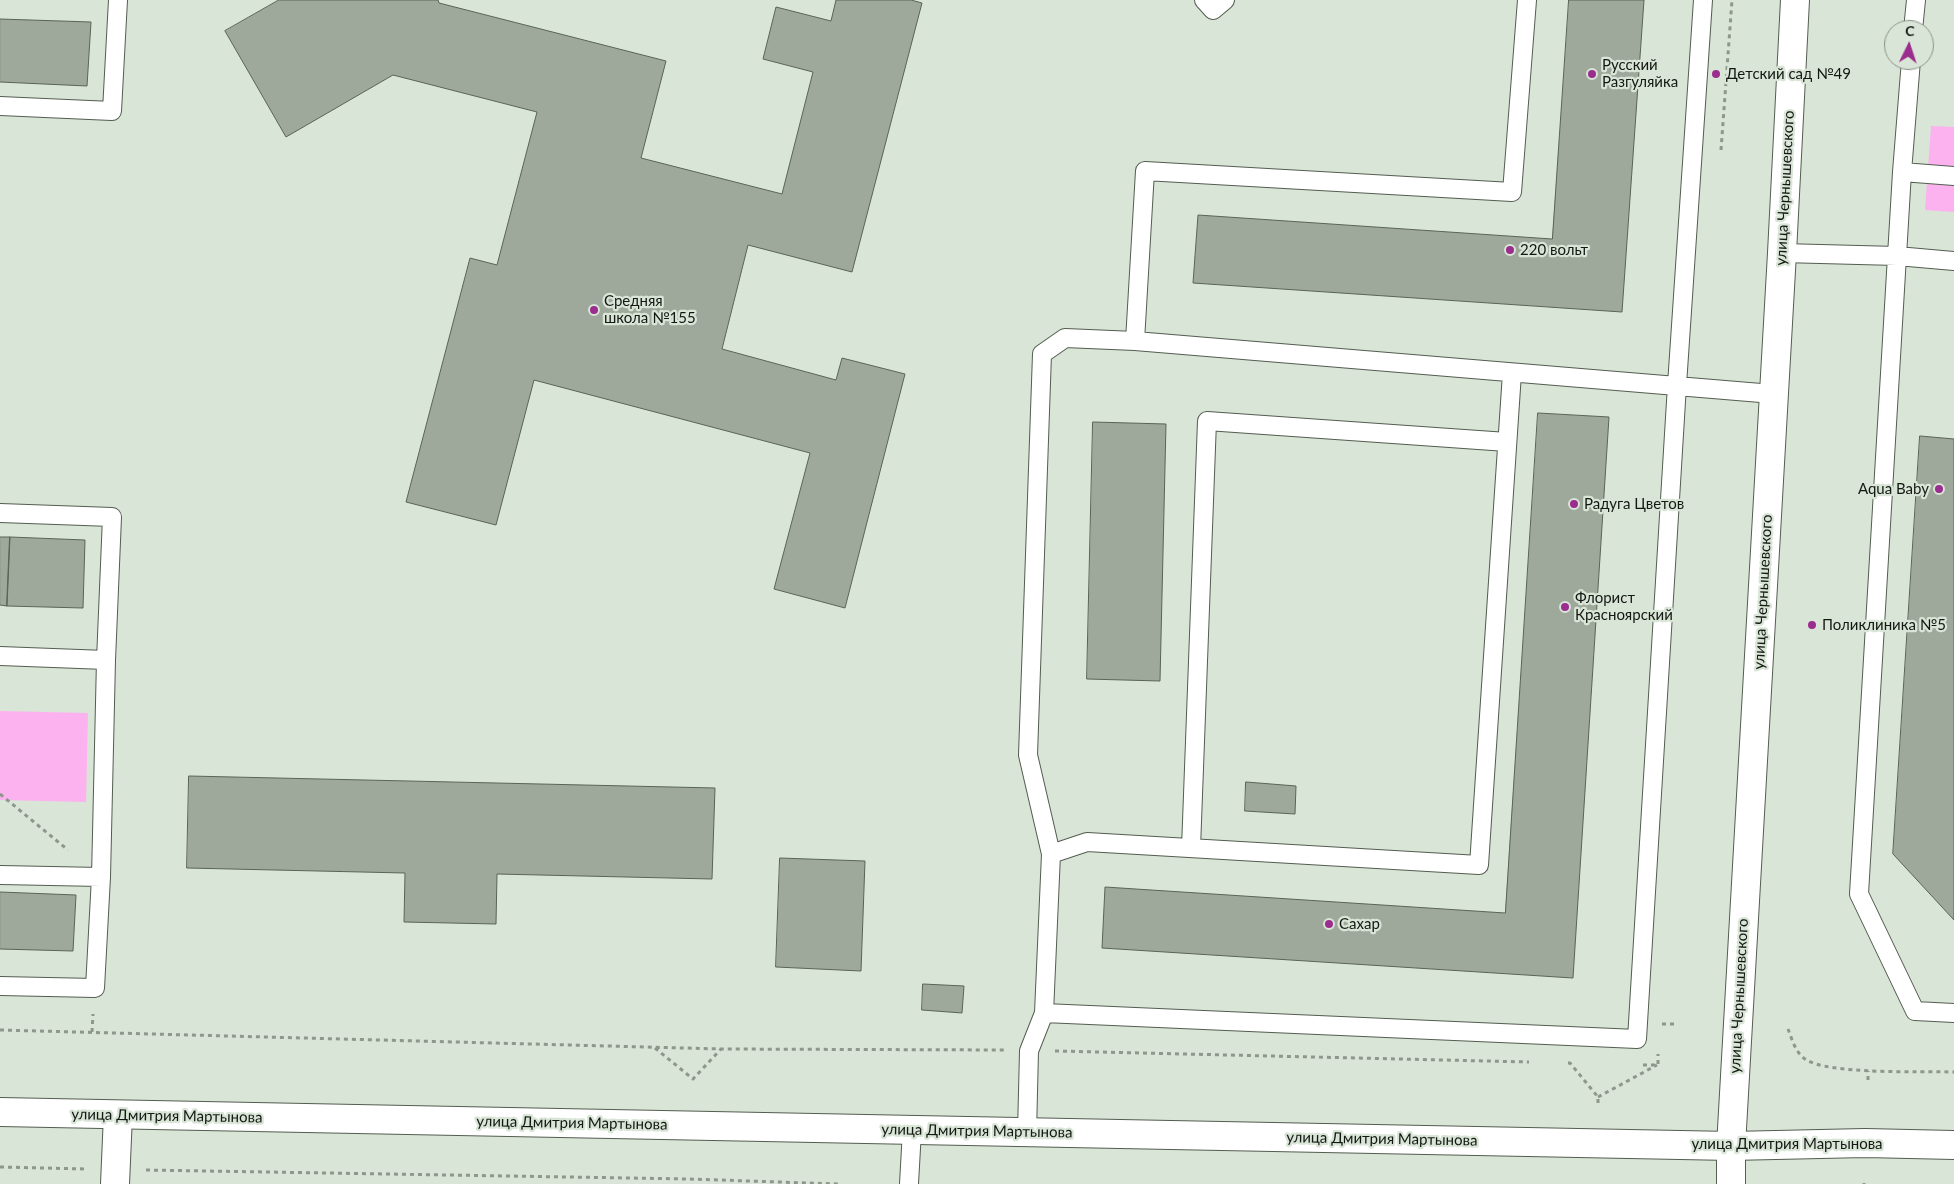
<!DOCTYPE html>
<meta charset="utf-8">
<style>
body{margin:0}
#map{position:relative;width:1954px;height:1184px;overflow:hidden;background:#d9e5d6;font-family:Lato,sans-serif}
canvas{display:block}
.north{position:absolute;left:1884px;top:20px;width:50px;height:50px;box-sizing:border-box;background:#d9e5d6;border:1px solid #8a9388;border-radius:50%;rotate:4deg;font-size:14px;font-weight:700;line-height:20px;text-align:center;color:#141813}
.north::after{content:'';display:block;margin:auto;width:18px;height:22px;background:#9a2d8d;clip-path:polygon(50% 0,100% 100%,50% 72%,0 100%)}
</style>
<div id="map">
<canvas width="1954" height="1184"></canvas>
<div class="north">С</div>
</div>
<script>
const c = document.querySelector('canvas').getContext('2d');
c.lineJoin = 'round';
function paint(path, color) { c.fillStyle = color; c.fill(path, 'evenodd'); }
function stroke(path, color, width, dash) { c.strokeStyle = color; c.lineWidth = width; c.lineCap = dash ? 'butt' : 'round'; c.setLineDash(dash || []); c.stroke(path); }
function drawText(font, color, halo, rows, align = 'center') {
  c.font = font + ' Lato,sans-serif'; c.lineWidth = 4.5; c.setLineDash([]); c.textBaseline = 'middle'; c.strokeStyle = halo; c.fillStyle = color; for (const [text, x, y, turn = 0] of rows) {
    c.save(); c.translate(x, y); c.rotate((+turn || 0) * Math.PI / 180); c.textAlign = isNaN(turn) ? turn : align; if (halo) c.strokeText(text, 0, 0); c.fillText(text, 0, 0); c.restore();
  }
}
const green = new Path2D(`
 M1931 126 1954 127V212L1925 210Z
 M0 711 88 713 86 802 0 800Z`);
const building = new Path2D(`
 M279 0H438L439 3 666 61 641 158 782 194 813 72 763 59 776 7 831 21 836 0H911L922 3 852 272 748 245 722 349 836 380 842 358 905 374 845 608 774 589 810 453 534 380 496 525 406 502 470 258 497 265 537 112 393 75 286 137 225 31Z
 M1569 0H1644L1622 312 1193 283 1198 215 1552 239Z
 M0 19 91 22 87 86 0 82Z
 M1538 413 1609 417 1573 978 1102 948 1105 887 1505 913Z
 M1093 422 1166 424 1160 681 1087 679Z
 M1920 436 1954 439V920L1893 854Z
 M0 537H10L7 606 0 605Z
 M10 537 85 540 83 608 7 606Z
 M189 776 715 788 712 879 497 874 496 924 404 922 405 873 187 868Z
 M1246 782 1296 786 1295 814 1245 811Z
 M780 858 865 861 861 971 776 967Z
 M0 892 76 895 73 951 0 949Z
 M923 984 964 986 962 1013 922 1010Z`);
const path = new Path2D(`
 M1721 150 1732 0
 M0 794 68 850
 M1662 1024H1675
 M1788 1029C1792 1039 1795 1052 1805 1059 1827 1075 1923 1071 1954 1072
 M0 1030 721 1049 1004 1050
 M92 1032 93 1014
 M655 1048 693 1079 721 1049
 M1055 1051 1529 1062
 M1568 1063H1570L1598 1097V1105
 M1643 1065H1658V1054
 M1868 1080V1071
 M1598 1097 1657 1065
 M0 1167 87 1169
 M146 1170 689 1179 838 1184
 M1864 1184V1183`);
const service = new Path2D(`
 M1204 0 1213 10 1225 0
 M1913 30 1916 0
 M0 106 112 111 118 0
 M1902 172 1911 60
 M1954 176 1902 172 1859 894 1915 1011 1954 1013
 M1782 253 1897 256 1954 261
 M1135 341 1145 171 1512 192 1527 0
 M0 513 112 517 106 660 0 656
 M1191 848 1207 421 1507 442
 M1051 854 1087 842 1479 865 1512 373
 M0 875 101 877 95 988 0 986
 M101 877 106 660
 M1044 1013 1637 1039 1677 385 1703 0
 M1027 1133 1029 1051 1044 1013 1051 854 1028 755 1042 354 1065 338 1135 341 1773 394
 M909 1184 912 1130`);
const minor = new Path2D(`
 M115 1184 118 1115`);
const tertiary = new Path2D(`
 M0 1112 1731 1146 1865 1143 1954 1145`);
const secondary = new Path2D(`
 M1731 1184V1146L1782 253 1795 0`);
const markers = [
 [1592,74,5,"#9a2d8d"],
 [1716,74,5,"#9a2d8d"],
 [1510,250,5,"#9a2d8d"],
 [594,310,5,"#9a2d8d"],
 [1939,489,5,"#9a2d8d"],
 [1574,504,5,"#9a2d8d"],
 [1565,607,5,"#9a2d8d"],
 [1812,625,5,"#9a2d8d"],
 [1329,924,5,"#9a2d8d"]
];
const poiNames = [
 ["Русский",1602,65],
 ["Разгуляйка",1602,82],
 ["Детский сад №49",1726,74],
 ["220 вольт",1520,250],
 ["Средняя",604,301],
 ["школа №155",604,318],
 ["Aqua Baby",1929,489,"right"],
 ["Радуга Цветов",1584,504],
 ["Флорист",1575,598],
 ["Красноярский",1575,615],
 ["Поликлиника №5",1822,625],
 ["Сахар",1339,924]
];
const streetNames = [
 ["улица Чернышевского",1785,188,-87],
 ["улица Чернышевского",1763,592,-87],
 ["улица Чернышевского",1739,996,-87],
 ["улица Дмитрия Мартынова",167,1116,1],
 ["улица Дмитрия Мартынова",572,1123,1],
 ["улица Дмитрия Мартынова",977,1131,1],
 ["улица Дмитрия Мартынова",1382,1139,1],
 ["улица Дмитрия Мартынова",1787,1144]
];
paint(green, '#fdb2f0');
paint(building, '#9ea99b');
stroke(building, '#5a6456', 1);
stroke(service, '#535d50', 20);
stroke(minor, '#535d50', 30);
stroke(tertiary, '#535d50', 30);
stroke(secondary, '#535d50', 30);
stroke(path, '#8e978c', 3, [4, 4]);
stroke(service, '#fff', 18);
stroke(minor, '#fff', 28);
stroke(tertiary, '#fff', 28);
stroke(secondary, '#fff', 28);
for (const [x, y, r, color] of markers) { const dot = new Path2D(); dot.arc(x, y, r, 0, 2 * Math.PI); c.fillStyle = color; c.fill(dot); stroke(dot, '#d9e5d6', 2); }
drawText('15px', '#141813', '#d9e5d6', poiNames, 'left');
drawText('15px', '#141813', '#d9e5d6', streetNames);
</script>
